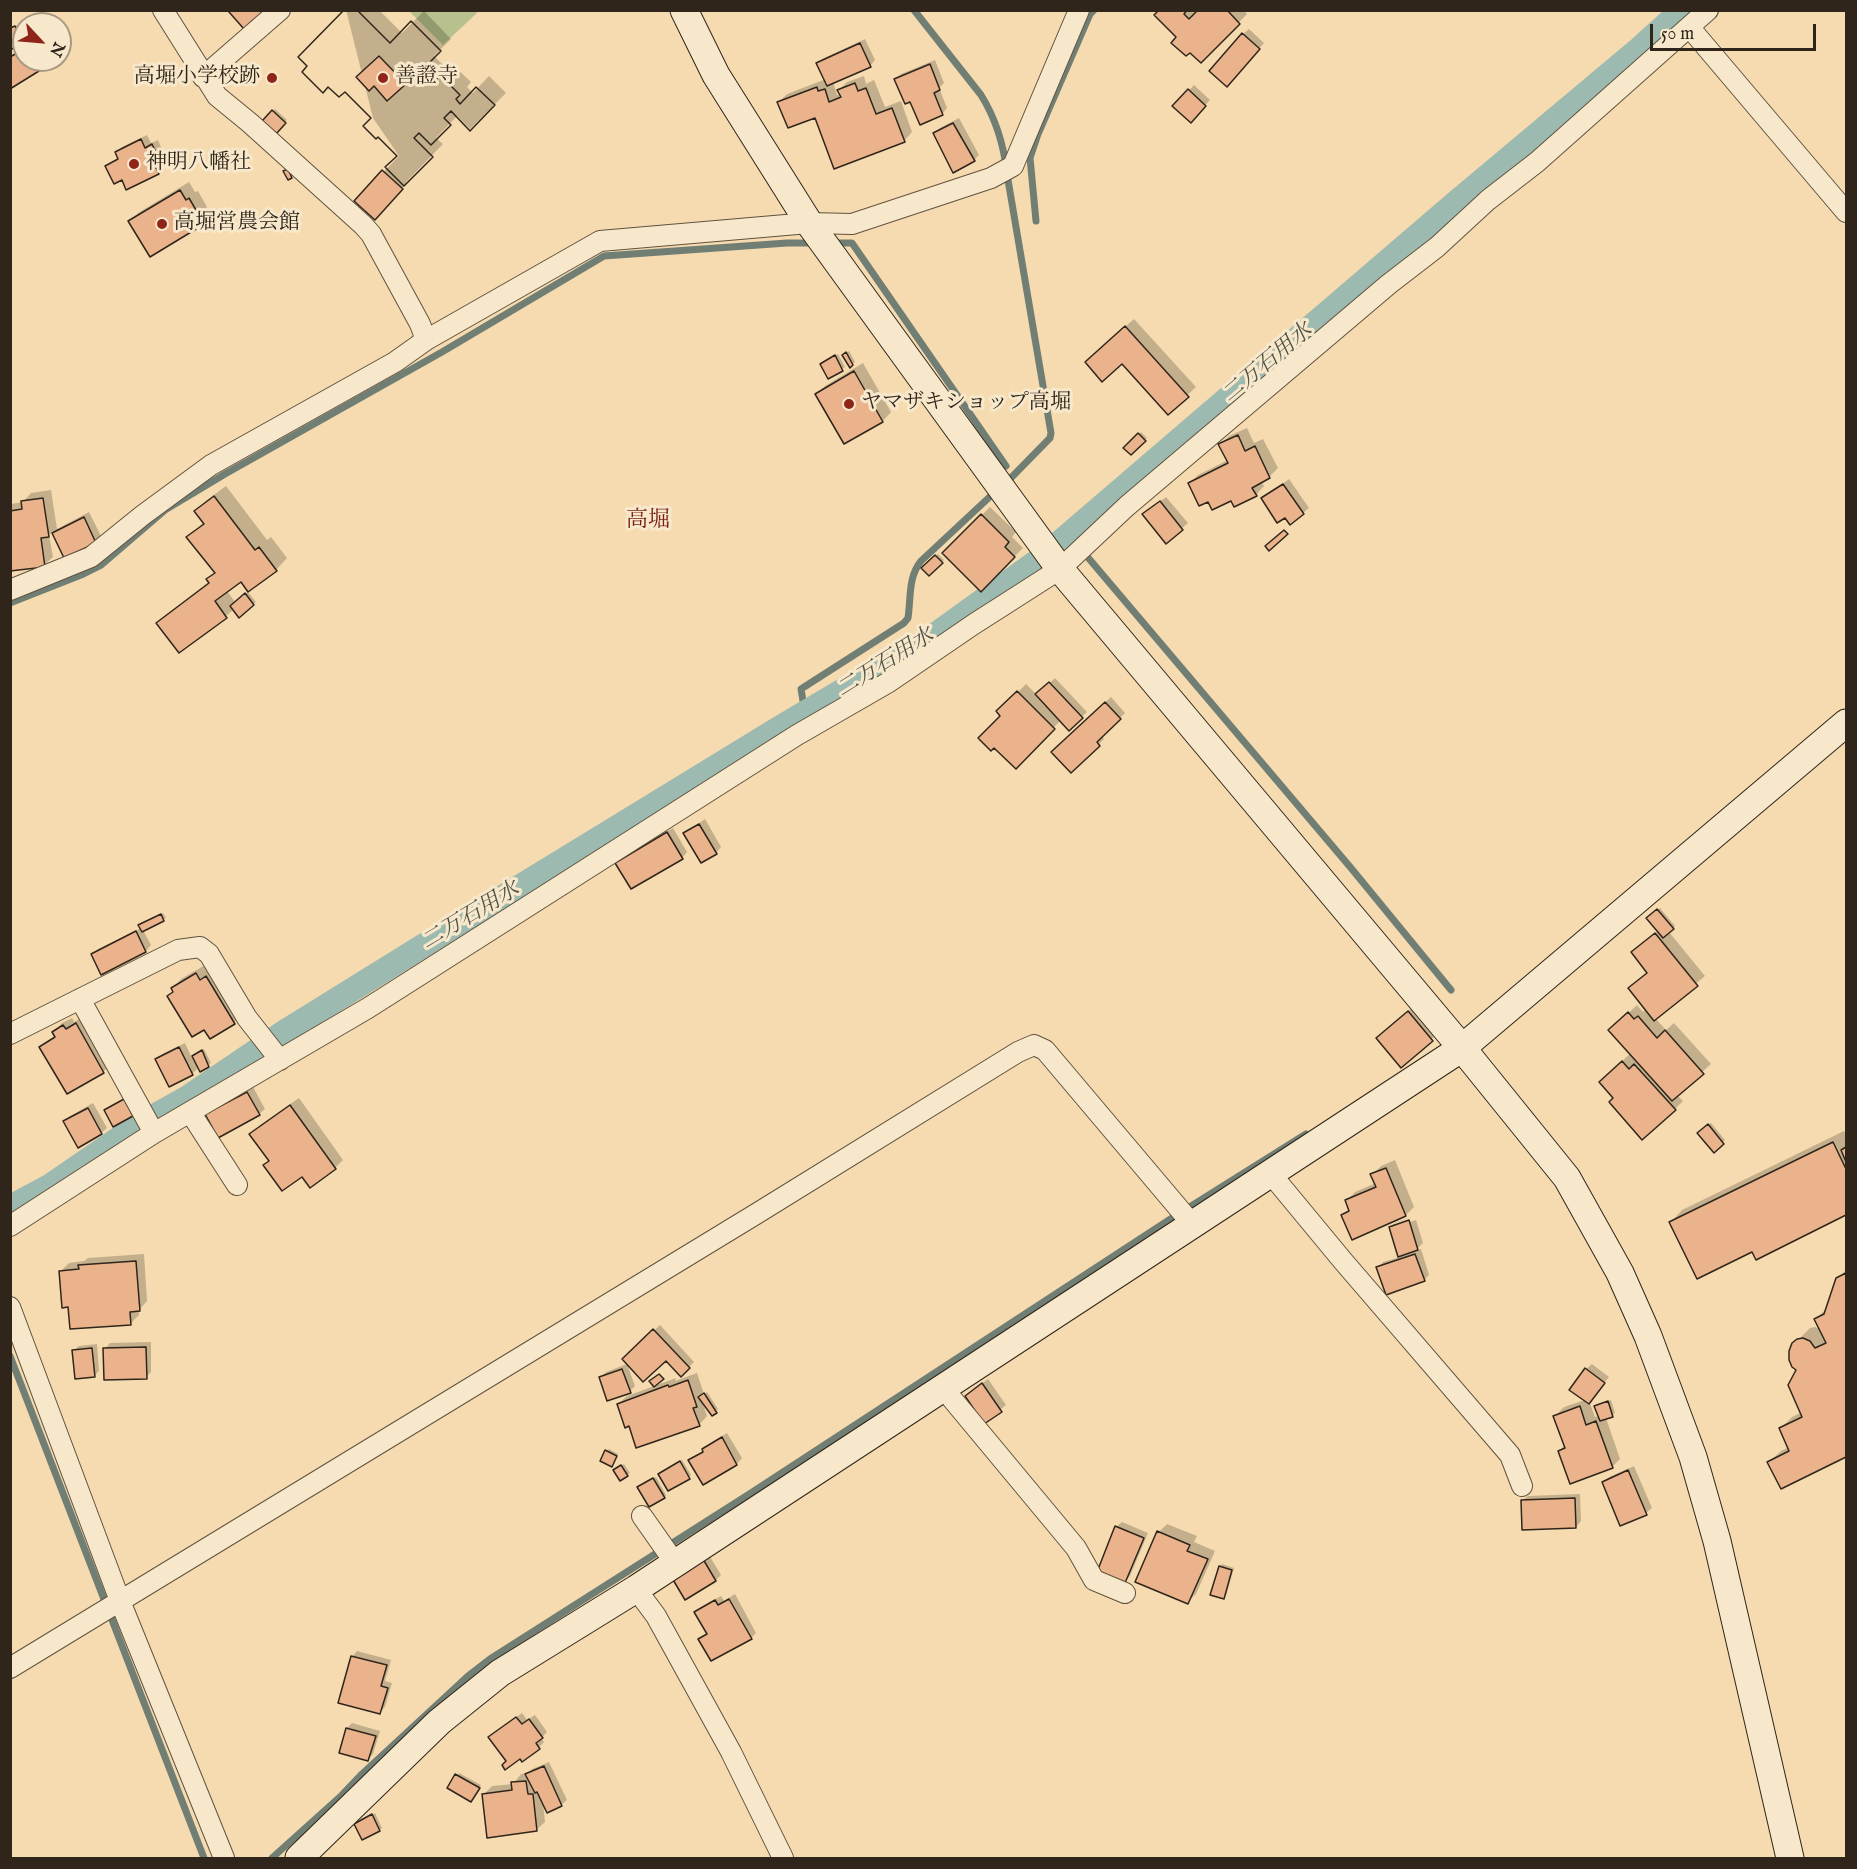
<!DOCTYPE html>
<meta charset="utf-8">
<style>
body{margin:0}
#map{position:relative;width:1857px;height:1869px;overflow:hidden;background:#f5dbaf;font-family:"IM FELL English",serif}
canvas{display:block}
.frame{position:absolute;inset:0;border:12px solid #2f251b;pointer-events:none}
.north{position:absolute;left:12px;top:12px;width:60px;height:60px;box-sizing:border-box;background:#f8e8cb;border:2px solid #a89a85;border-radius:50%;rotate:116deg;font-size:16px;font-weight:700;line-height:24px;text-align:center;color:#2f251b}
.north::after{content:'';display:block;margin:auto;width:21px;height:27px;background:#8f2418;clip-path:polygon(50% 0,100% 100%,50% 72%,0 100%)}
.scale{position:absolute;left:1650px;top:24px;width:166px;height:27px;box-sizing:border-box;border:3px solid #2f251b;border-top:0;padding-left:8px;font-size:18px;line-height:21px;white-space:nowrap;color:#2f251b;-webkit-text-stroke:4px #f8e8cb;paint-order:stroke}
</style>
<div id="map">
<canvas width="1857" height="1869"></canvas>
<div class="frame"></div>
<div class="north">N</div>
<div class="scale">50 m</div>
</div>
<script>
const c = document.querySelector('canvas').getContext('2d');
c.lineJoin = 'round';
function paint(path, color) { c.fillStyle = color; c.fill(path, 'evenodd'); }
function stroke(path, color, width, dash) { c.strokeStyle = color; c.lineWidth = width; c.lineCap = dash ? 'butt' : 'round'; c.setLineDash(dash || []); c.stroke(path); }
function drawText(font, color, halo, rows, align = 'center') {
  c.font = font + ' "IM FELL English","Noto Serif JP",serif'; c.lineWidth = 6; c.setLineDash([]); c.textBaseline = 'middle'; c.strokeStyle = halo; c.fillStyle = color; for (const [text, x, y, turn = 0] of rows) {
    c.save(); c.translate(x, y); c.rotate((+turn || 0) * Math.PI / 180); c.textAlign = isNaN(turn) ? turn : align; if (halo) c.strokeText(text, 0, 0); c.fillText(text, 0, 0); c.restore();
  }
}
const green = new Path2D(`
 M409 11H479L443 45Z`);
const shadow = new Path2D(`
 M346 10H379L402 33 424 11 451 39 434 56 448 70 453 65 471 82 467 87 473 93 489 76 506 93 470 129 457 116 436 138 443 144 406 182 407 183 375 218 356 200 399 156 373 118Z
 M1161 10H1197L1198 12 1200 10H1244L1247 14 1201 61 1190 51Z
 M17 25 24 40 10 49V28Z
 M1249 29 1264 43 1232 79 1243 34Z
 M865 39 875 60 870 66 833 82 837 95 841 93 839 90 847 82 864 76 866 84 874 80 885 107 901 101 912 132 904 141 816 116 779 102 787 94 826 79 818 63 824 58Z
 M24 48V60H51L11 87 10 57Z
 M935 60 944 83 939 88 947 108 942 114 910 100 896 79 901 74Z
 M1194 85 1210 100 1191 121 1174 106Z
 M275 109 287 120 276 132 264 121Z
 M959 118 979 155 974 160 935 134 940 128Z
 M147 135 151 143 158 140 164 154 159 159 163 168 158 173 122 178 107 166 119 157 117 152 122 147Z
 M189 182 195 192 198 191 207 207 204 210 208 216 200 225 130 222 138 213Z
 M1134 319 1196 387 1168 413 1122 362 1095 353Z
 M849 351 855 362 850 366 843 355Z
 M838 354 845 367 829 377 824 362Z
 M863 363 891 412 883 421 845 442 817 394 825 386Z
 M1247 428 1254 443 1263 439 1278 468 1269 477 1261 481 1264 486 1256 495 1208 500 1190 483 1198 475 1228 460 1220 445 1229 436Z
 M1141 432 1147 438 1131 453 1125 447Z
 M1289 479 1309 508 1303 513 1285 516 1263 499Z
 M226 486 267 540 271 537 287 558 276 570 241 580 227 591 235 602 248 592 256 602 240 615 234 609 226 616 179 651 158 623 170 612 210 581 208 580 216 572 188 537 204 522 196 511 207 500Z
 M51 490 57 529 89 512 101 536 96 541 65 556 53 531 49 535 53 557 44 565 10 570V502L11 504 23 502 31 493Z
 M1166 497 1188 523 1166 542 1144 514Z
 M990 507 1016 532 1012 537 1023 548 981 590 944 553Z
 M938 554 944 560 929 574 923 568Z
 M1055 678 1087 712 1069 729 1061 720 1016 767 1002 716 998 712 1026 684 1037 695Z
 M1111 697 1125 713 1102 736 1104 739 1071 771 1053 752Z
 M705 819 721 847 716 853 685 833Z
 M673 828 687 852 682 858 617 863 623 858Z
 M1660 908 1675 926 1669 932 1705 976 1655 1018 1666 1030 1674 1023 1711 1064 1677 1095 1683 1101 1675 1109 1615 1098 1609 1073 1631 1053 1619 1022 1637 1005 1643 1012 1646 1009 1630 988 1648 972 1641 944 1658 931 1648 918Z
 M163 913 166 918 163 920 143 930 151 945 146 951 102 973 93 955 98 949 141 928 140 925 142 923Z
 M205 965 242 1014 234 1023 205 1027 169 996 174 990 173 988 181 979Z
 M1414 1006 1437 1034 1401 1066 1383 1033Z
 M84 1016 112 1063 103 1072 68 1092 41 1047 56 1035 54 1032 62 1023 72 1018 74 1022Z
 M185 1043 192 1058 204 1049 211 1063 200 1070 199 1067 192 1074 157 1060 162 1054Z
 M253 1087 265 1109 259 1114H207L212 1109Z
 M299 1098 343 1160 335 1168 302 1175 270 1160 251 1134 260 1125Z
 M93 1103 107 1128 101 1133 79 1146 65 1122 70 1116Z
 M1711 1123 1725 1140 1714 1151 1699 1133Z
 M1844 1131 1846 1135V1214L1757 1258 1753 1250 1671 1222 1682 1210Z
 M1395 1160 1414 1207 1406 1215H1343L1350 1208 1347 1200 1355 1192 1376 1183 1372 1175 1381 1166Z
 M1414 1216 1395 1223V1227L1416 1220 1423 1243 1415 1251 1421 1249 1429 1275 1424 1280 1378 1268 1383 1262 1400 1257 1391 1227 1396 1222Z
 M144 1254 147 1301 139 1310V1315L131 1323 69 1305 61 1271 69 1263 84 1261 88 1258Z
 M1846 1270V1455L1782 1487 1769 1462 1781 1451 1789 1447 1781 1428 1792 1417 1802 1412 1794 1344 1810 1328 1815 1327 1821 1330 1816 1319 1828 1307 1837 1279Z
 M660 1325 694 1362 681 1375 666 1358 624 1359Z
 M151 1342V1372L146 1377 105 1349 110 1343Z
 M97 1344 99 1371 94 1376 73 1351 79 1346Z
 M10 1349 16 1363 10 1368Z
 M627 1364 635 1386 630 1391 600 1378 606 1372Z
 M1592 1364 1609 1377 1589 1401 1595 1417 1600 1416 1596 1406 1611 1400 1615 1413 1606 1418 1620 1459 1612 1467 1559 1451 1565 1445 1555 1416 1564 1407 1585 1400 1586 1369Z
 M697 1373 704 1394 707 1392 718 1409 712 1414 702 1401 707 1416 699 1425 630 1424 618 1404 627 1396 676 1378 675 1381Z
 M988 1379 1006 1405 985 1422 972 1391Z
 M727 1433 742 1458 737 1464 704 1483 690 1460 704 1450 709 1444Z
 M609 1449 618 1454 612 1465 607 1451Z
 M682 1460 691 1475 689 1477 662 1472Z
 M624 1464 630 1473 621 1479 617 1468Z
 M1634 1466 1652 1508 1646 1513 1604 1482 1609 1477Z
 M656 1477 666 1495 664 1497 641 1485Z
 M1580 1494 1581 1521 1576 1527 1522 1501 1528 1496Z
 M1122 1522 1148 1533 1130 1576 1125 1581 1116 1527Z
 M1167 1524 1197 1536 1194 1542 1215 1551 1196 1594 1188 1602 1159 1532Z
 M709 1555 721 1575 716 1580 686 1598 674 1578Z
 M1222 1564 1234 1568 1226 1595 1224 1597 1220 1567Z
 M735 1594 756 1633 751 1638 700 1639 707 1633 696 1612 701 1607 721 1596 724 1601Z
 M357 1651 391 1660 385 1681 392 1683 385 1707 380 1712 352 1657Z
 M522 1713 527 1720 535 1715 547 1732 541 1738 544 1742 539 1747 508 1761 495 1732Z
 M352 1723 380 1731 373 1754 368 1759 347 1728Z
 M549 1762 567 1800 561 1805 543 1802 545 1822 536 1830 483 1795 492 1786 513 1784 521 1774 528 1773 532 1769Z
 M459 1773 481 1785 473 1798 449 1788Z
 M375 1813 382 1828 379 1830 355 1824Z`);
const stream = new Path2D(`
 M914 10 981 95C996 119 1004 146 1007 174L1051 433 1050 438 1005 484
 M1036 221 1030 158 1038 134 1090 14 1094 10
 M831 243H852L1006 466
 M1085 554 1351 868 1451 990
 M10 603 81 575 101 565 165 510 225 474 442 352 604 256 787 243H814
 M805 713 801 689 904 623 908 618C911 598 908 577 921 561L996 491
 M10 1356 204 1858
 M272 1858 342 1795 362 1774 468 1676 490 1659 751 1493 1169 1220 1306 1134`);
const canal = new Path2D(`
 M10 1207 51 1185 140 1124 188 1097 284 1032 434 939 779 728 929 639 1040 559 1455 203 1640 48 1682 10`);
const building = new Path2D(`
 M230 10H270L256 23 253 20 244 29 229 12Z
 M344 10H357L390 43 411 21 441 51 424 68 436 80 440 75 460 95 456 99 460 104 476 87 495 105 470 131 451 111 444 118 451 125 431 145 419 133 414 138 433 157 404 186 385 167 397 156 378 137 376 139 363 126 371 118 345 92 339 97 328 87 323 93 302 72 307 66 298 57ZM379 56 406 84 387 101 374 86 369 91 356 77Z
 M344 10H357L390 43 411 21 441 51 424 68 436 80 440 75 460 95 456 99 460 104 476 87 495 105 470 131 451 111 444 118 451 125 431 145 419 133 414 138 433 157 404 186 385 167 397 156 378 137 376 139 363 126 371 118 345 92 339 97 328 87 323 93 302 72 307 66 298 57Z
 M1159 10H1187L1184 14 1189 19 1198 10H1227L1240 24 1201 63 1190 53 1186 56 1171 43 1176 37 1154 15Z
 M15 26 23 43 10 50V28Z
 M1242 33 1260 49 1227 87 1209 71Z
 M860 43 871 67 827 86 816 63Z
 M24 49V60H43L47 66 10 89V57Z
 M930 64 940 90 934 93 943 115 920 125 910 102 905 104 894 79Z
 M855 83 858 91 866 88 876 114 892 108 905 142 834 169 815 118 788 128 777 102 817 87 818 91 825 89 829 102 841 97 837 90Z
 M1188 89 1206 106 1191 123 1172 106Z
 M272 110 286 123 276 134 262 121Z
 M953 123 975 161 953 173 933 133Z
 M141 139 145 148 152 144 160 161 154 164 159 174 126 190 122 180 114 184 105 166 118 159 115 152Z
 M288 169 292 178 288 180 283 171Z
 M382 170 403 189 375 220 354 201Z
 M180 190 186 200 189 198 200 217 196 218 201 226 150 257 128 221Z
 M1125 326 1189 397 1168 415 1122 364 1102 382 1085 362Z
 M846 352 853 365 850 368 842 355Z
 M835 355 843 371 828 379 820 364Z
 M854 371 883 422 844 444 815 394Z
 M1138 433 1146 441 1131 455 1123 448Z
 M1238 435 1245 451 1255 446 1270 478 1252 488 1257 496 1234 507 1231 501 1212 510 1208 502 1199 506 1188 483 1228 463 1218 444Z
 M1283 484 1304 514 1290 525 1285 518 1277 523 1261 498Z
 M214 496 255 550 259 547 277 571 248 592 241 582 215 601 227 618 179 653 156 623 209 583 206 579 215 573 186 537 204 524 194 511Z
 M43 498 49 537 41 538 45 567 10 571V511L22 509 21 501Z
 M1160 501 1183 530 1166 544 1142 514Z
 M981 514 1009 542 1005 547 1015 557 981 592 942 553Z
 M84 517 96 543 64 558 52 533Z
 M1284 530 1288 534 1269 551 1265 546Z
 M935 555 943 563 929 576 921 568Z
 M245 593 254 605 239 618 230 606Z
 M1049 682 1083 718 1069 731 1035 694Z
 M1017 691 1055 729 1016 769 994 748 991 751 978 738 1000 716 996 711Z
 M1105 702 1121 719 1097 742 1100 746 1071 773 1051 752Z
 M699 824 717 854 701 863 683 833Z
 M667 832 683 859 631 889 615 863Z
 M1657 909 1674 929 1663 938 1646 918Z
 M161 914 164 921 142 932 138 925Z
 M136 931 146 952 101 975 91 954Z
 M1655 933 1698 986 1654 1021 1628 988 1647 973 1631 952Z
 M196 973 200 980 206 976 235 1024 210 1039 204 1030 192 1037 167 996 173 992 171 988Z
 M1408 1011 1433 1041 1401 1068 1376 1038Z
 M1628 1012 1634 1019 1638 1016 1657 1038 1665 1030 1704 1074 1672 1101 1608 1030Z
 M76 1023 104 1073 67 1094 39 1047 55 1037 52 1032 63 1025 66 1029Z
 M179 1047 193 1075 169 1087 155 1059Z
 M202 1050 209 1067 200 1072 192 1056Z
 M1622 1061 1629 1069 1634 1064 1676 1110 1642 1140 1609 1102 1613 1098 1599 1082Z
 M247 1092 260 1115 218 1138 205 1114Z
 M124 1099 133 1116 113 1127 104 1110Z
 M290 1105 336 1169 310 1188 302 1177 282 1191 263 1165 269 1161 249 1134Z
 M88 1108 102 1134 78 1148 63 1121Z
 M1708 1124 1724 1144 1714 1153 1697 1133Z
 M1833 1142 1846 1169V1215L1756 1260 1752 1252 1697 1279 1669 1222Z
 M1846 1147V1162L1841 1150Z
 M1386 1168 1406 1216 1352 1240 1341 1215 1349 1211 1345 1200 1376 1187 1370 1174Z
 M1409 1220 1418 1250 1398 1257 1389 1227Z
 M1415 1254 1425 1281 1386 1295 1376 1267Z
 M136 1261 140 1311 130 1312 131 1325 70 1329 68 1307 62 1308 59 1271 79 1269 78 1265Z
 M1846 1273V1457L1781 1489 1767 1462 1789 1451 1779 1428 1802 1417 1788 1385 1796 1370 1792 1367 1789 1360V1351L1792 1343 1797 1339 1803 1338 1810 1341 1815 1348 1826 1343 1814 1319 1824 1314 1836 1278Z
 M653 1329 690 1368 681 1377 666 1361 643 1382 622 1359Z
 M146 1347 147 1379 104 1380 103 1348Z
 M92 1348 95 1377 75 1379 72 1350Z
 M1585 1368 1605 1383 1589 1404 1569 1390Z
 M622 1369 631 1393 607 1401 599 1377Z
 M659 1374 664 1379 654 1387 649 1381Z
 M688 1380 697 1407 693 1408 700 1426 636 1448 629 1426 625 1428 617 1404 668 1385 669 1387Z
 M982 1383 1002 1412 984 1424 965 1396Z
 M704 1393 717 1413 712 1416 698 1397Z
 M1608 1401 1613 1417 1600 1421 1594 1406Z
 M1580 1406 1586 1425 1596 1421 1613 1468 1570 1484 1558 1451 1565 1448 1553 1416Z
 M722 1437 737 1465 703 1485 688 1460 703 1452 702 1449Z
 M605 1450 617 1456 612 1467 600 1461Z
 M680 1461 690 1479 668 1491 658 1474Z
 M621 1465 628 1476 620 1481 613 1470Z
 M1628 1470 1647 1515 1620 1526 1602 1482Z
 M653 1478 665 1498 649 1507 637 1487Z
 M1575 1498 1576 1528 1522 1530 1521 1500Z
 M1115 1526 1144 1538 1125 1583 1097 1572Z
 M1157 1531 1190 1545 1187 1551 1208 1559 1188 1604 1135 1582Z
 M703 1559 716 1581 685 1600 672 1578Z
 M1219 1566 1232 1570 1224 1599 1210 1595Z
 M729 1599 752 1639 711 1661 698 1639 707 1634 694 1612 715 1600 718 1605Z
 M351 1656 387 1665 381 1686 388 1688 380 1714 338 1703Z
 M516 1717 522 1724 529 1719 543 1738 536 1743 540 1749 522 1762 520 1759 505 1770 502 1765 506 1761 488 1737Z
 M346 1728 376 1736 368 1761 339 1753Z
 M544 1766 562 1806 547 1813 537 1792 535 1793 525 1774Z
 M455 1774 480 1788 471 1802 447 1788Z
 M526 1781 528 1794H533L537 1831 487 1838 482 1794 512 1790 511 1782Z
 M372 1814 380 1831 362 1840 354 1824Z`);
const street = new Path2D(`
 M163 10 217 96 250 123 363 225 371 234 420 324 426 340
 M1690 28 1846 212
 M203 77 280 10
 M10 590 91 557 143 515 211 465 395 362 426 340 600 241 809 223 852 224 991 178 1013 166 1079 10
 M80 999 154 1133
 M10 1034 178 950 200 947 209 954 247 1018 280 1060
 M190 1112 237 1185
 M1271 1174 1343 1261 1510 1455 1522 1486
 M10 1226 154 1133 368 1008 797 735 889 682 974 624 1060 569 1127 506 1389 284 1437 247 1488 200 1537 162 1708 10
 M10 1307 120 1601 224 1858
 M943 1388 1076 1548 1094 1580 1125 1593
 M642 1516 675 1563
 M636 1589 656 1616 731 1752 783 1858
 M10 1668 756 1214 1018 1052 1034 1045 1045 1050 1192 1224`);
const secondary = new Path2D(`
 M684 10 716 75 809 223 1060 569 1462 1048 1567 1178 1620 1273 1648 1336 1693 1457 1717 1541 1790 1858
 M299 1858 439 1722 500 1673 636 1589 1462 1048 1846 723`);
const markers = [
 [272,78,6,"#8f2418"],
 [383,78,6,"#8f2418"],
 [134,164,6,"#8f2418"],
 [162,224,6,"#8f2418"],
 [849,404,6,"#8f2418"]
];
const poiNames = [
 ["高堀小学校跡",260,78,"right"],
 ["善證寺",395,78],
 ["神明八幡社",146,164],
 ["高堀営農会館",174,224],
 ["ヤマザキショップ高堀",861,404]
];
const waterNames = [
 ["二万石用水",1268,364,-40],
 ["二万石用水",886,664,-32],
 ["二万石用水",471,917,-31]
];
const neighbourhoodNames = [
 ["高堀",648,521]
];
paint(green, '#b8c18d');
paint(shadow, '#0003');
stroke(stream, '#717e74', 7);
stroke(canal, '#9dbab0', 24);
paint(building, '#eab38c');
stroke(building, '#2f251b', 1.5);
stroke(street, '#605240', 22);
stroke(secondary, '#2f251b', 29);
stroke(street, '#f8e8cb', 20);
stroke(secondary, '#f8e8cb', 27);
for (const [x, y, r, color] of markers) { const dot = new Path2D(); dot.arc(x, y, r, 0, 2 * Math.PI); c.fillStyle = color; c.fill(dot); stroke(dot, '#f8e8cb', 2); }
drawText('21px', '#2f251b', '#f8e8cb', poiNames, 'left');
drawText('italic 22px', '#505248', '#f8e8cb', waterNames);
drawText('22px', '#7a1f14', '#f8e8cb', neighbourhoodNames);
</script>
